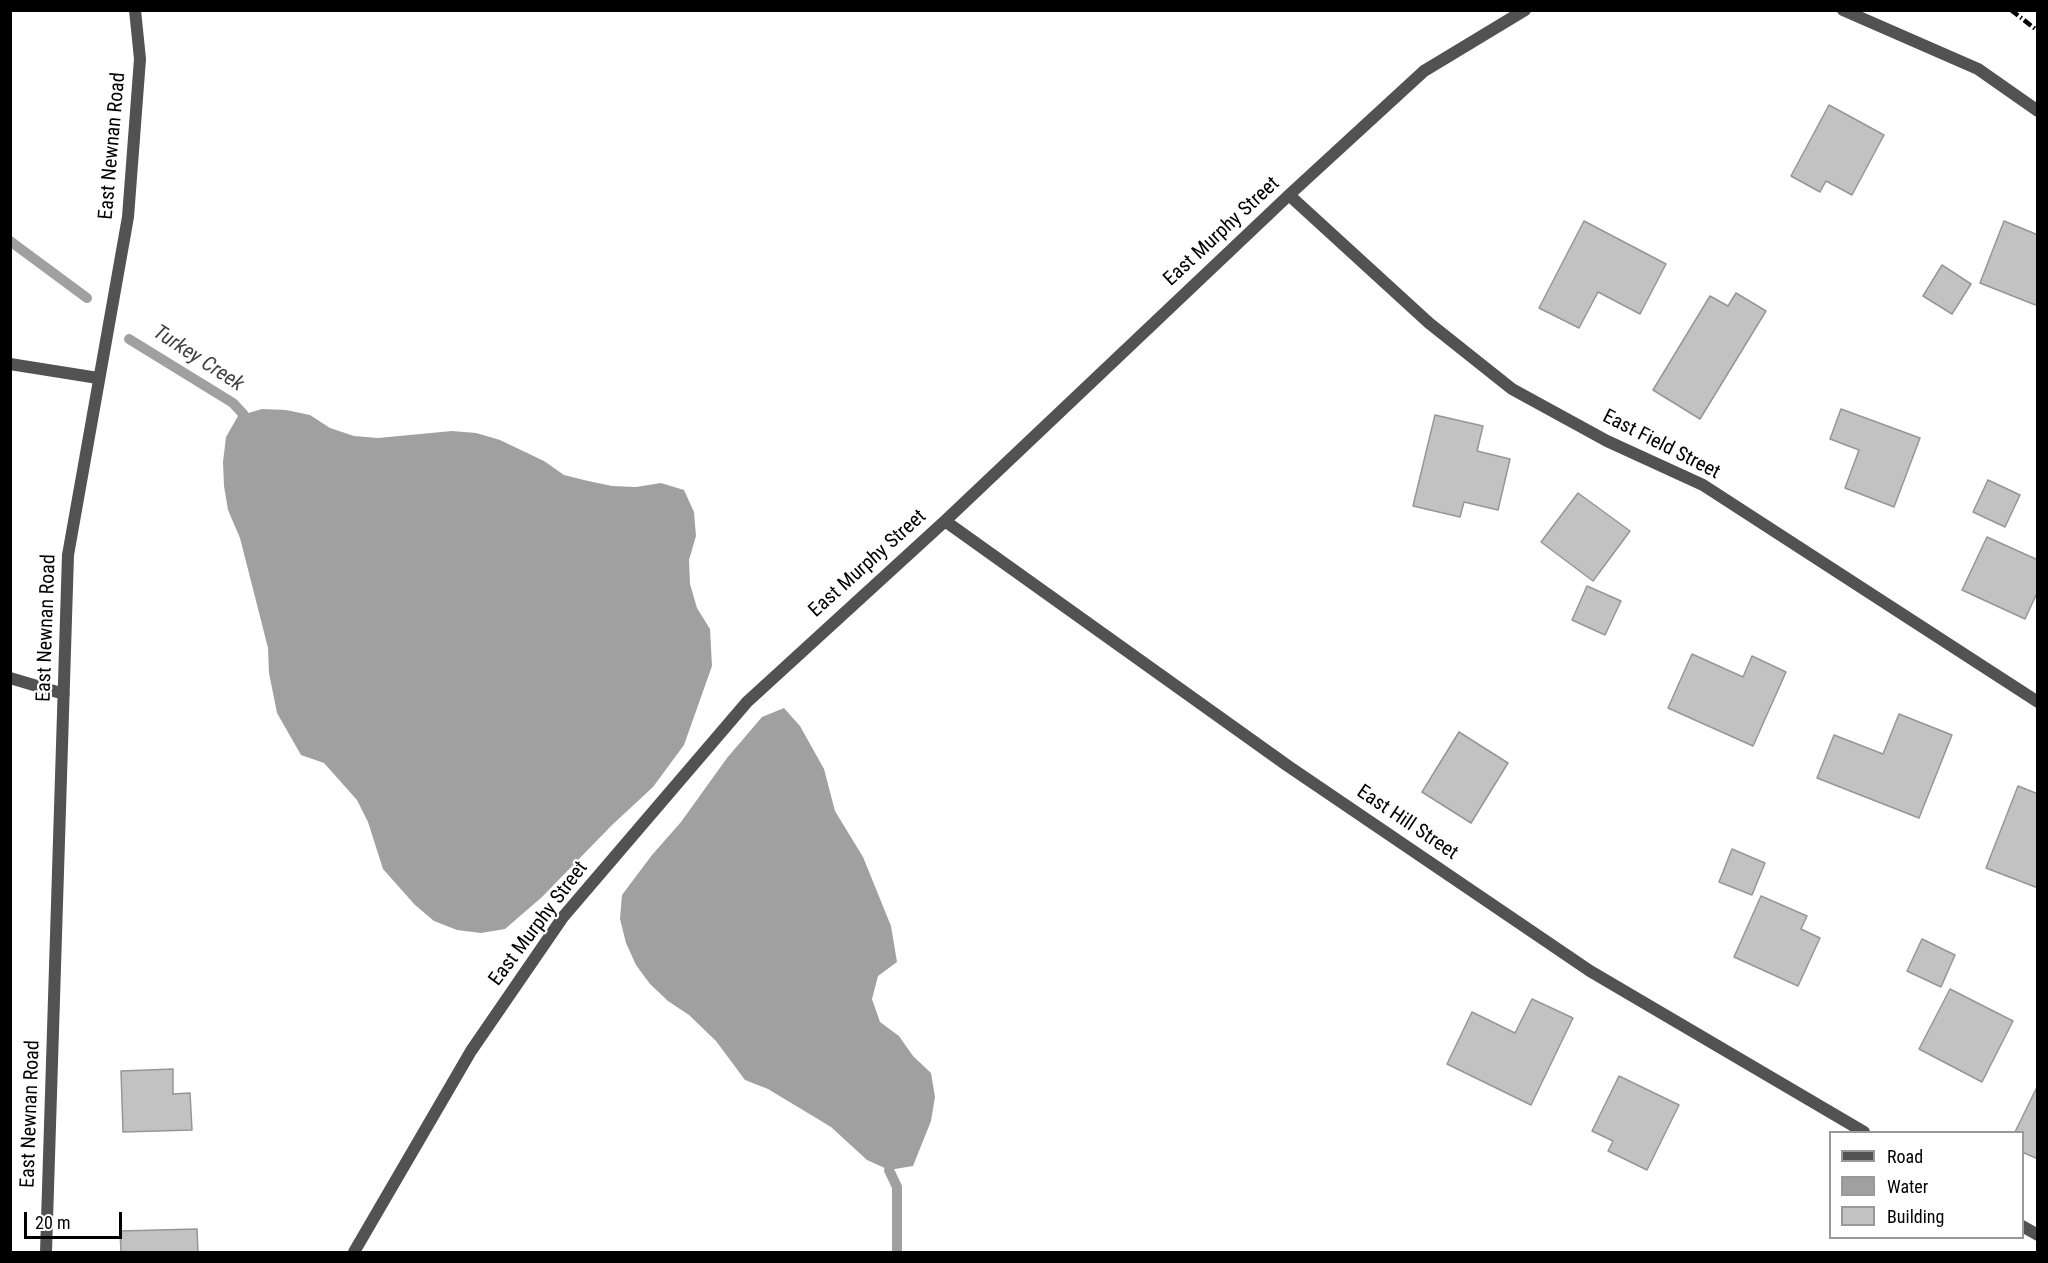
<!DOCTYPE html>
<style>
body{margin:0}
#map{position:relative;width:2048px;height:1263px;overflow:hidden;background:#fff;font-family:"Roboto Condensed",sans-serif}
canvas{display:block}
.frame{position:absolute;inset:0;border:12px solid #000;pointer-events:none}
.legend{position:absolute;left:1829px;top:1131px;width:195px;height:108px;box-sizing:border-box;background:#fff;border:2px solid #999;margin:0;padding:8px 10px;list-style:none;font-size:18px;color:#000}
.legend li{display:flex;align-items:center;gap:12px;height:30px}
.legend b{width:30px;border:2px solid #999}
.scale{position:absolute;left:24px;top:1212px;width:98px;height:27px;box-sizing:border-box;border:3px solid #000;border-top:0;padding-left:8px;font-size:18px;line-height:21px;white-space:nowrap;color:#000;-webkit-text-stroke:4px #fff;paint-order:stroke}
</style>
<div id="map">
<canvas width="2048" height="1263"></canvas>
<div class="frame"></div>
<ul class="legend">
<li><b style="height:8px;background:#525252"></b>Road</li>
<li><b style="height:16px;background:#a0a0a0"></b>Water</li>
<li><b style="height:16px;background:#c2c2c2"></b>Building</li>
</ul>
<div class="scale">20 m</div>
</div>
<script>
const c = document.querySelector('canvas').getContext('2d');
c.lineJoin = 'round';
function paint(path, color) { c.fillStyle = color; c.fill(path, 'evenodd'); }
function stroke(path, color, width, dash) { c.strokeStyle = color; c.lineWidth = width; c.lineCap = dash ? 'butt' : 'round'; c.setLineDash(dash || []); c.stroke(path); }
function drawText(font, color, halo, rows, align = 'center') {
  c.font = font + ' "Roboto Condensed",sans-serif'; c.lineWidth = 4.5; c.setLineDash([]); c.textBaseline = 'middle'; c.strokeStyle = halo; c.fillStyle = color; for (const [text, x, y, turn = 0] of rows) {
    c.save(); c.translate(x, y); c.rotate((+turn || 0) * Math.PI / 180); c.textAlign = isNaN(turn) ? turn : align; if (halo) c.strokeText(text, 0, 0); c.fillText(text, 0, 0); c.restore();
  }
}
const water = new Path2D(`
 M262 409 286 410 310 415 330 428 354 436 378 438 452 431 476 433 500 440 544 461 564 475 588 481 612 486 636 487 661 483 684 490 694 512 696 536 689 560 690 584 697 608 710 629 712 666 684 745 653 787 612 825 542 897 505 929 481 933 457 930 434 921 415 905 383 869 368 822 357 800 324 763 301 755 277 713 269 673 268 648 240 538 228 510 224 486 223 462 226 437 238 416Z
 M784 708 800 726 824 769 835 811 863 857 891 926 897 962 878 976 872 999 880 1022 899 1036 913 1056 931 1073 935 1097 931 1121 913 1166 889 1170 867 1160 831 1127 768 1089 745 1080 716 1041 689 1015 668 1001 650 984 636 965 626 943 620 919 622 895 652 855 681 822 727 758 762 717Z`);
const stream = new Path2D(`
 M10 241 87 298
 M129 339 233 403 244 415
 M889 1170 897 1187V1252`);
const building = new Path2D(`
 M1829 105 1884 135 1852 195 1826 181 1820 192 1791 176Z
 M1584 221 1666 264 1640 314 1598 292 1579 328 1539 308Z
 M2004 221 2038 235V306L1980 283Z
 M1942 265 1971 284 1952 314 1923 296Z
 M1736 293 1766 311 1700 419 1653 390 1710 296 1728 306Z
 M1841 409 1920 438 1894 507 1845 488 1859 450 1830 439Z
 M1435 415 1483 426 1477 451 1510 459 1498 510 1464 502 1460 517 1413 506Z
 M1988 480 2020 495 2005 527 1973 512Z
 M1578 493 1630 531 1593 581 1541 542Z
 M1987 537 2038 560V591L2025 619 1962 590Z
 M1587 586 1621 601 1605 635 1572 620Z
 M1692 654 1743 677 1752 656 1786 672 1753 746 1668 708Z
 M1899 714 1952 735 1919 818 1817 778 1834 735 1883 754Z
 M1459 732 1508 763 1471 823 1422 792Z
 M2018 786 2038 794V888L1986 868Z
 M1732 849 1765 863 1752 895 1719 882Z
 M1761 896 1807 916 1801 929 1820 938 1798 986 1734 957Z
 M1922 939 1955 955 1941 987 1907 971Z
 M1950 989 2013 1021 1982 1082 1919 1049Z
 M1532 999 1573 1018 1531 1105 1447 1064 1472 1012 1515 1033Z
 M173 1069V1094L190 1093 192 1130 123 1132 121 1071Z
 M1619 1076 1679 1105 1647 1170 1608 1151 1613 1141 1592 1131Z
 M2038 1085V1159L2022 1152V1132H2015Z
 M197 1229 198 1252H121L120 1231Z`);
const service = new Path2D(`
 M10 364 98 378`);
const minor = new Path2D(`
 M1843 10 1978 69 2038 111
 M1289 195 1429 323 1512 389 1607 441 1703 485 2038 702
 M945 521 1288 766 1590 971 1864 1132
 M10 678 64 694
 M2022 1226 2038 1235
 M46 1252 68 555 128 217 140 59 135 10
 M354 1252 471 1051 563 917 747 702 945 521 1289 195 1424 71 1525 10`);
const rail = new Path2D(`
 M2011 10 2038 31`);
const streetNames = [
 ["East Newnan Road",113,146,-85],
 ["East Murphy Street",1222,232,-43],
 ["East Field Street",1661,445,27],
 ["East Murphy Street",868,564,-42],
 ["East Newnan Road",47,628,-88],
 ["East Hill Street",1407,823,34],
 ["East Murphy Street",539,924,-53],
 ["East Newnan Road",31,1114,-88]
];
const waterNames = [
 ["Turkey Creek",198,359,33]
];
paint(water, '#a0a0a0');
stroke(stream, '#a0a0a0', 10);
paint(building, '#c2c2c2');
stroke(building, '#969696', 1.5);
stroke(service, '#525252', 12);
stroke(minor, '#525252', 12);
stroke(rail, '#000', 4.5, [9, 3, 1.5, 3]);
drawText('20px', '#000', '#fff', streetNames);
drawText('italic 21px', '#414141', '#fff', waterNames);
</script>
